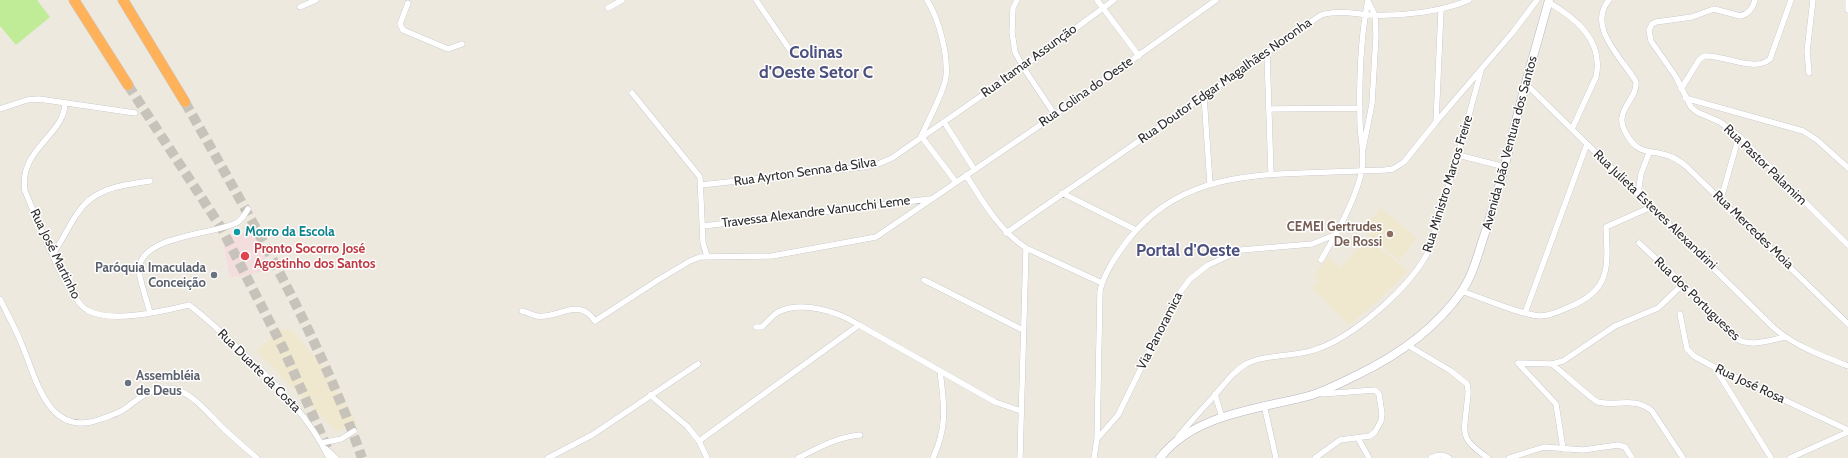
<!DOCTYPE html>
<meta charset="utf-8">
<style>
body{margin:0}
canvas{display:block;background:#eee9df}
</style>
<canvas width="1848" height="458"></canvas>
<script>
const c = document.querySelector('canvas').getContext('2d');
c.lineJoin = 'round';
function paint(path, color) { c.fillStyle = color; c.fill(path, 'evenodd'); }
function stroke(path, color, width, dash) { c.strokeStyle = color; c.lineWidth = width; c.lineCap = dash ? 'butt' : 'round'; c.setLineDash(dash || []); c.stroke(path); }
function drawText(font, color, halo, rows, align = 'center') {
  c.font = font + ' Cabin,sans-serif'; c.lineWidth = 3; c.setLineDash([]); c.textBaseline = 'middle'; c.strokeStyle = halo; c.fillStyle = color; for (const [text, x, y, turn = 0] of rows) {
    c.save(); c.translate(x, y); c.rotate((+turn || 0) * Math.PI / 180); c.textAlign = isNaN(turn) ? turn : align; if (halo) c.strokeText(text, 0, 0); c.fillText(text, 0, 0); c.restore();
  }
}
const education = new Path2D(`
 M1381 208 1417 238 1399 261 1362 230Z
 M1366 238 1409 271 1375 303 1349 325 1312 288 1318 279 1314 275 1328 257 1341 268Z
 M280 329H288L294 332 320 363 357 422 337 432 256 351Z`);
const medical = new Path2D(`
 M254 230 271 270 230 278 223 242 229 237Z`);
const pitch = new Path2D(`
 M0 0H37L50 17 16 45 0 26Z`);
const highwayTunnel = new Path2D(`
 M128 85 222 229 283 348 329 452
 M185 102C250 217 318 333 362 458`);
const street = new Path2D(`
 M756 0 792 53
 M927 0C939 19 948 54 946 77 944 91 928 122 921 136L956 182
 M1017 0 1013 8 1012 32 1015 52 1023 67 1055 115
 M1097 0 1139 56
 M1609 0C1586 27 1623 59 1636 82 1637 96 1623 105 1622 118 1621 124 1624 130 1627 135 1639 156 1650 149 1669 156 1676 158 1681 162 1687 167L1848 324
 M1755 0C1753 8 1749 14 1740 16L1714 9 1692 17 1656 22 1652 24 1649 30 1651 41 1676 77 1691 107 1697 112 1720 122 1739 136 1848 245
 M1848 0V10
 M1548 2C1576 18 1604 41 1596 77L1572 129
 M408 3 400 24 403 30 448 49 462 44
 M300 7 316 0
 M608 8 622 0
 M1267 53 1271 174
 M1809 73 1807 51 1813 0
 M1525 83 1774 328C1795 346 1822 356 1848 366
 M1681 89 1699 60 1704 56C1723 54 1754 73 1770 59L1791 0
 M632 93 700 177 703 243 707 256
 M1204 96 1210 184
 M1685 98 1803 131 1817 140 1848 168
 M65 103C65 135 18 149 25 191 35 214 68 300 87 310 111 324 163 311 189 305 208 319 225 336 242 352 276 385 308 414 329 458
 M0 109 27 100 39 99 135 113
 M1269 109 1360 108
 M944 122 974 169
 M1436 122 1441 10
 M1363 149 1372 104 1376 35 1375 15 1368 1
 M1458 155 1505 167
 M966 175C983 202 999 230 1026 248L1102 283
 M701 185 863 167 878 164 892 158 1023 67 1114 0
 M1062 193 1136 230
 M1638 194 1641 174 1649 153
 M1721 199 1739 136
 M703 226 930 199
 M1006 233 1321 15C1337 10 1356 14 1373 15 1403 16 1441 12 1469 0
 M1639 243 1683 284 1733 337C1749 348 1767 341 1785 337
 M53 254C62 241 68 227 77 214 93 188 122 185 150 181
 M1321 260C1336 235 1357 198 1362 169 1365 153 1360 137 1360 121 1359 80 1360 40 1368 0
 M924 280 1023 330
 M1461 291C1486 299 1515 313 1540 316 1550 316 1560 311 1569 307 1611 290 1608 267 1606 227L1651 207
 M0 299C7 314 16 329 22 345 37 380 48 439 101 419 108 416 117 414 123 410 139 399 153 384 174 389 193 394 206 411 219 424 231 436 244 447 257 458
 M522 311C527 312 532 315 537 316 559 319 578 296 595 321L658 280 690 261 700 257 772 256 876 237 1055 115 1216 0
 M150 313C148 304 138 276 139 268 143 235 212 235 236 223 241 221 245 214 248 209
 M1525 313 1587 144
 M1680 314 1687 349 1694 356 1714 367 1848 430
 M756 327H762C767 322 772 316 778 312 802 300 839 312 859 325
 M1409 346 1451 371 1467 384C1469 390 1468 397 1467 403 1464 435 1459 438 1488 458
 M1552 364C1560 370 1592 400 1598 402 1618 407 1634 396 1652 411L1683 458
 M1715 368 1771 458
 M1215 394 1222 418
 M650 395 687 426 699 441 707 458
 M1264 405 1276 458
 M1178 437C1190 422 1203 408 1216 394 1225 383 1234 371 1246 364 1265 354 1294 357 1314 350 1353 338 1411 287 1429 250L1458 155 1481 71
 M1358 438 1369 458
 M1097 439 1118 415 1175 299 1190 279 1208 265 1241 250 1312 244 1337 234
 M699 441 859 325 995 402 1021 411
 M321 443 341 439 354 431
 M326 449 336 458
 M1563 449 1556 404 1518 363 1552 364 1563 361 1615 326 1658 308 1683 284
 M548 458 592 435 698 364
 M798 458C818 448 837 437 860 435
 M933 458C948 426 944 404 940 371
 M1020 458 1026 248
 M1094 458 1097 439 1100 291C1104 273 1116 256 1127 241 1173 182 1234 175 1304 173 1331 172 1358 171 1385 170L1393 169 1404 162 1436 122 1513 32 1537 0
 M1315 458 1340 440 1370 436 1375 432 1381 421 1382 414 1379 394 1375 390 1322 394
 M1431 458C1438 454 1443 454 1449 458
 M1509 458 1544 447 1583 450 1618 445 1625 447 1632 458
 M1790 458 1848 432`);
const secondary = new Path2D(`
 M1160 458C1194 413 1262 409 1312 395 1327 390 1341 383 1355 376 1397 356 1435 330 1462 291 1472 276 1477 258 1482 242 1496 202 1506 162 1516 121 1526 80 1538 40 1549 0`);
const highway = new Path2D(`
 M74 0 128 85
 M123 0 185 102`);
const markers = [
 [237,232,4,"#0f9aa8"],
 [1390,234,4,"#8d6e63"],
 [245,256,5,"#e0444e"],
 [214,275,4,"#6b7280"],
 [128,383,4,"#6b7280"]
];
const streetNames = [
 ["Rua Itamar Assunção",1029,61,-36],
 ["Rua Doutor Edgar Magalhães Noronha",1225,81,-35],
 ["Rua Colina do Oeste",1086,92,-35],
 ["Avenida João Ventura dos Santos",1510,143,-75],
 ["Rua Pastor Palamim",1765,165,44],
 ["Rua Ayrton Senna da Silva",805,172,-8],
 ["Rua Ministro Marcos Freire",1448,184,-73],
 ["Rua Julieta Esteves Alexandrini",1655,210,44],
 ["Travessa Alexandre Vanucchi Leme",816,212,-7],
 ["Rua Mercedes Moia",1753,230,44],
 ["Rua José Martinho",55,254,64],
 ["Rua dos Portugueses",1697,299,44],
 ["Via Panoramica",1160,331,-63],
 ["Rua Duarte da Costa",259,371,45],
 ["Rua José Rosa",1750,384,25]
];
const educationNames = [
 ["CEMEI Gertrudes",1382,227],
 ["De Rossi",1382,242]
];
const cultureNames = [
 ["Morro da Escola",245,232]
];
const healthNames = [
 ["Pronto Socorro José",254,249],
 ["Agostinho dos Santos",254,264]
];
const worshipNames = [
 ["Paróquia Imaculada",206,268],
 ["Conceição",206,283],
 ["Assembléia",136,376,"left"],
 ["de Deus",136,391,"left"]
];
const districtNames = [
 ["Colinas",816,53],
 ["d'Oeste Setor C",816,73],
 ["Portal d'Oeste",1188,251]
];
paint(education, '#efe8cf');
paint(medical, '#f4dedd');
paint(pitch, '#c0ec98');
stroke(highwayTunnel, '#c7c3bb', 10, [10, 5]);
stroke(street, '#b3b4c0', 6);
stroke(secondary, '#b3b4c0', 9);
stroke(highway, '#c8c8c8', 11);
stroke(street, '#fff', 5.5);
stroke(secondary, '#fff', 8);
stroke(highway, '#ffb259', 10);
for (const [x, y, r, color] of markers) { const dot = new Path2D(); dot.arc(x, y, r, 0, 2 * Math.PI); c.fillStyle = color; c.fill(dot); stroke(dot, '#fff', 1.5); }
drawText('13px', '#2d2d2d', '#fff', streetNames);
drawText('bold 13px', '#785e54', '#fff', educationNames, 'right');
drawText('bold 13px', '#0d838f', '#fff', cultureNames, 'left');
drawText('bold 13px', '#be3a42', '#fff', healthNames, 'left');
drawText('bold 13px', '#5b616d', '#fff', worshipNames, 'right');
drawText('bold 17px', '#4c507f', '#fff', districtNames);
</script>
